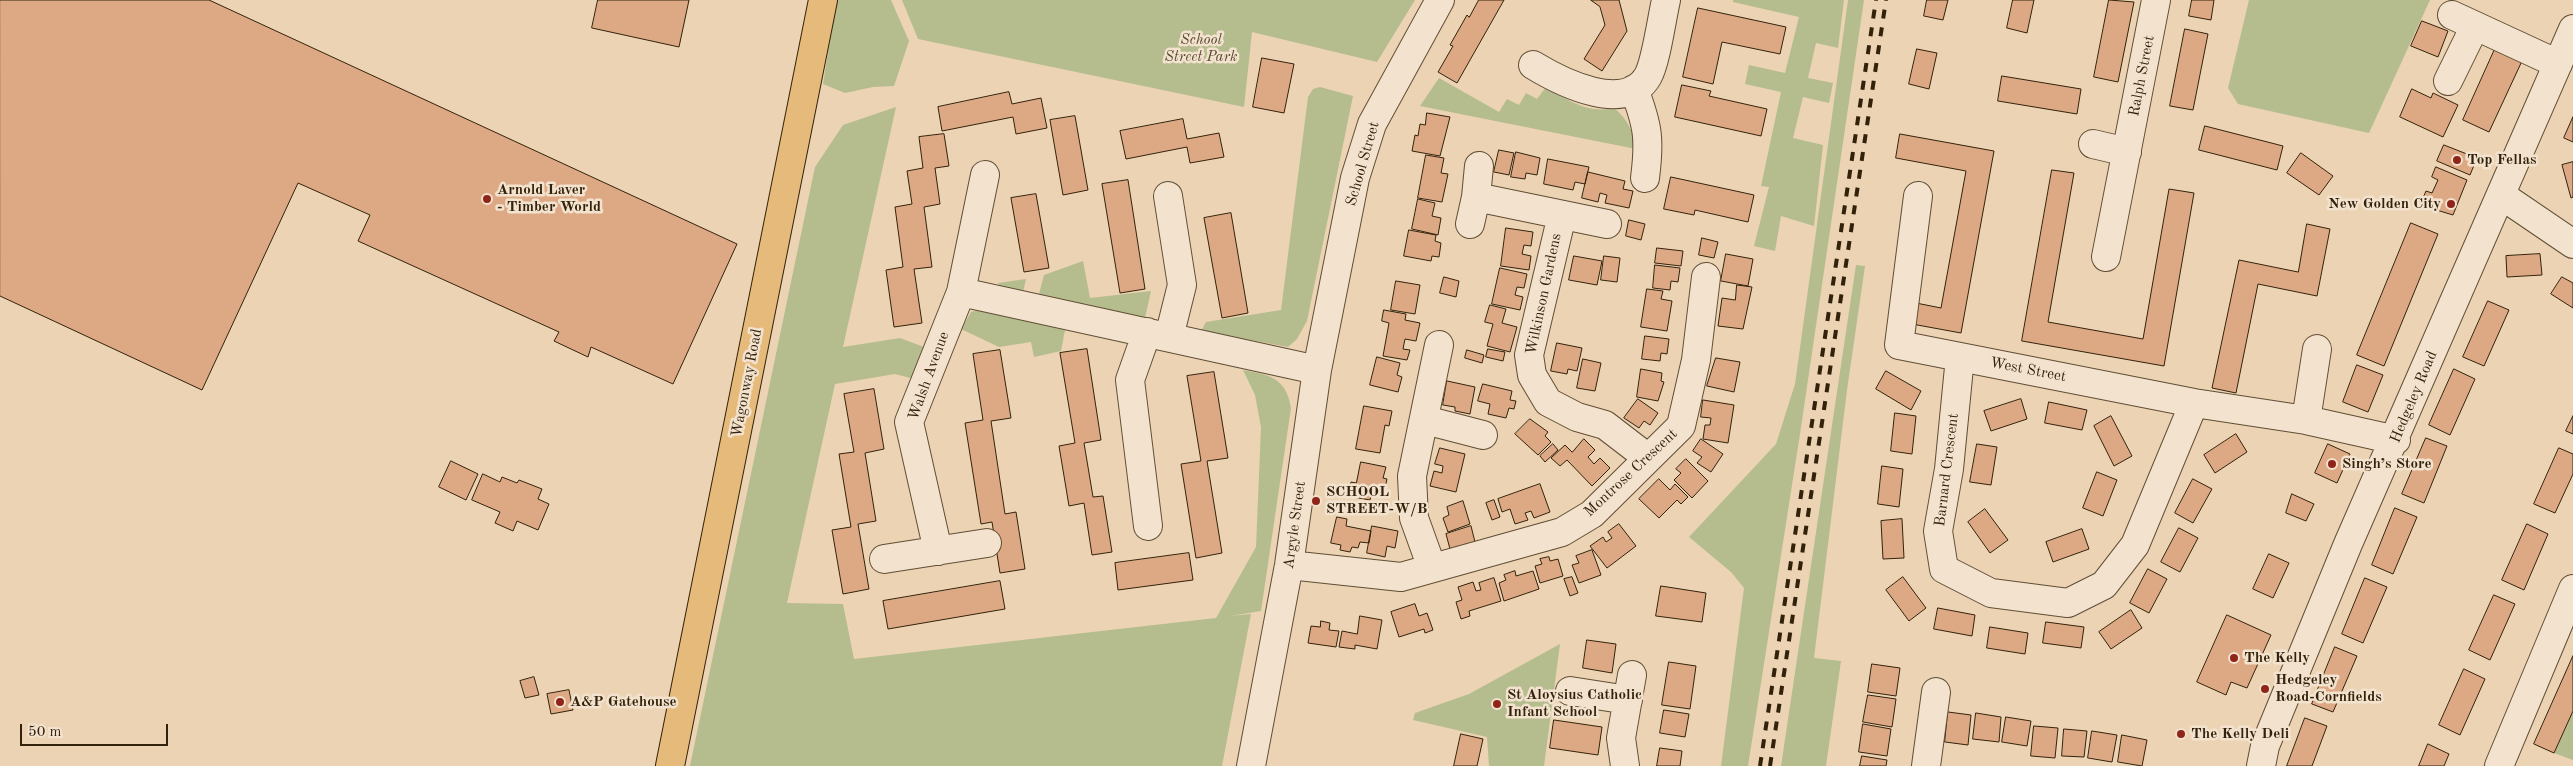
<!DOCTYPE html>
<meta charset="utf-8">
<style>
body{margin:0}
#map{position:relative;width:2573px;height:766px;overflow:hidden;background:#ebd3b3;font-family:"Old Standard TT",serif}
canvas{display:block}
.scale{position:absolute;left:20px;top:724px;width:148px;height:22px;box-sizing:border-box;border:2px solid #33220b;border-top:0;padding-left:6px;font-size:15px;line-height:18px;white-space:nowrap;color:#33220b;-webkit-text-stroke:4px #f2e2ce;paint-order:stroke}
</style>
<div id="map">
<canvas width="2573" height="766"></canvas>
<div class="scale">50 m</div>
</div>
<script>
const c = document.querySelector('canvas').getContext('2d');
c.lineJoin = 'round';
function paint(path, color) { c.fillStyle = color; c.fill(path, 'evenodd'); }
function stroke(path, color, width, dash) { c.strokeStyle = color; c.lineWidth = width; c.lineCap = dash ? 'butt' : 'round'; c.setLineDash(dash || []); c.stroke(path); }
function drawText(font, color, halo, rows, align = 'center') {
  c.font = font + ' "Old Standard TT",serif'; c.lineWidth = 5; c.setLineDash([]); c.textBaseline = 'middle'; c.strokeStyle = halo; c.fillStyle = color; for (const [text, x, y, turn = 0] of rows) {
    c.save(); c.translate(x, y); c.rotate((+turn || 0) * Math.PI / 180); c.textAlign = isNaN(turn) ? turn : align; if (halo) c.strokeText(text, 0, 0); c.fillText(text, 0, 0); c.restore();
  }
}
const green = new Path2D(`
 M836 0H891L909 41 894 86 873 87 845 93 823 84Z
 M902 0H1415L1377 62 1252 32 1244 107 918 39Z
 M1733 0H1844L1838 48 1816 43 1808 78 1833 83 1829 103 1803 97 1793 138 1823 145 1814 226 1781 216 1775 251 1754 246 1769 187 1761 186 1781 92 1745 84 1749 65 1785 73 1799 17 1733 2Z
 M1848 0H1864L1800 434 1748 766H1721L1744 588 1731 572 1689 537 1776 444 1795 384Z
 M2249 0H2430L2369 133 2238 104 2228 88Z
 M1439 78 1499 112 1507 99 1519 105 1526 93 1537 99 1546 87C1568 100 1587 114 1614 108 1628 119 1633 132 1636 149L1420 106Z
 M1320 87 1353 96 1307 321 1297 339 1288 347 1201 331 1206 322 1281 310 1308 97 1313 89Z
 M896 107 843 347 900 338 924 347 914 379 895 374 835 384 787 603 843 604 854 659 1216 618 1256 547 1261 427 1255 395 1243 370C1269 375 1286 377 1291 408L1261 611 1230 616 1251 614 1222 766H690L815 167 843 125Z
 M1083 261 1090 298 1151 291 1145 318 1039 294 1044 275Z
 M1856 265 1865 266 1847 390 1814 658 1841 661 1826 766H1781Z
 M1026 279 1023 292 1002 289 998 283Z
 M978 310 1065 330 1061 351 1034 357 1031 342 999 347 961 329 971 312Z
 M1560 644 1544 766H1489L1487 737 1413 720 1415 713 1469 694Z
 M2573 711V760L2554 753Z`);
const building = new Path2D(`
 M0 0H209L737 244 673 384 591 347 588 357 554 341 559 332 358 241 370 215 298 183 202 390 0 296Z
 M598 0H689L679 47 592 28Z
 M1479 0H1504L1457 83 1438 72 1453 46 1450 45 1467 15 1469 17Z
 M1591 0H1619L1627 31 1602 71 1584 59 1605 25 1600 7Z
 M1927 0H1948L1943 20 1924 16Z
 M2013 0H2034L2027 33 2007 28Z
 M2109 0 2134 2 2118 82 2094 77Z
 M2192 0H2214L2211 20 2189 16Z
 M1698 8 1786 27 1780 54 1722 42 1713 84 1683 77Z
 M2422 21 2448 31 2438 57 2411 46Z
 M2185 29 2208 34 2193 110 2170 106Z
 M1917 49 1937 53 1929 89 1909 84Z
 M2495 49 2522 61 2489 132 2463 120Z
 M1262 58 1294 64 1284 113 1253 107Z
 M2002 76 2081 89 2077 114 1998 101Z
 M1682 85 1711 91 1709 96 1767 109 1761 136 1675 117Z
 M2412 89 2431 98 2433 93 2458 105 2443 137 2400 117Z
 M1009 92 1012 104 1041 98 1047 128 1016 134 1013 117 942 131 938 107Z
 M1427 113 1450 117 1440 156 1412 151 1415 135 1418 136 1420 124 1425 125Z
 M1075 116 1088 190 1063 195 1050 120Z
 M2573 117V142L2564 138Z
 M1183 119 1187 139 1219 133 1224 157 1190 163 1187 147 1126 159 1120 131Z
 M2205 126 2283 146 2277 170 2199 150Z
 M944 134 949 166 935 168 940 204 924 207 932 267 914 269 922 323 894 327 886 270 903 267 895 207 912 204 907 171 923 168 919 137Z
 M1900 134 1994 151 1961 333 1912 324 1916 303 1941 308 1966 171 1896 158Z
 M2444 145 2477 158 2470 175 2437 161Z
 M1499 150 1514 153 1509 175 1494 172Z
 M1516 152 1540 158 1537 175 1526 173 1525 179 1511 177Z
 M2301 153 2333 176 2319 195 2287 173Z
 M1426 155 1444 158 1441 173 1448 174 1442 202 1418 198Z
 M1548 159 1589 167 1585 184 1575 182 1573 190 1544 184Z
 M2573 162V197L2571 198 2562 165Z
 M2436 167 2467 180 2453 215 2420 205 2426 191 2432 193 2438 180 2432 177Z
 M2052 170 2074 173 2048 322 2143 339 2169 189 2194 193 2164 366 2022 341Z
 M1588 172 1625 181 1623 189 1633 191 1629 208 1605 203 1607 195 1600 193 1598 202 1582 198Z
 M1671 177 1754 195 1748 222 1695 210 1694 215 1664 209Z
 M1128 180 1145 289 1120 293 1102 184Z
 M1036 194 1049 268 1024 272 1011 198Z
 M1418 199 1435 203 1432 216 1441 218 1438 235 1412 229Z
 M1231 213 1248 313 1222 318 1204 218Z
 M1629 220 1645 224 1641 240 1626 236Z
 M2411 223 2438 234 2384 366 2357 355Z
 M2307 224 2330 229 2317 296 2258 284 2236 393 2212 388 2239 260 2298 272Z
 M1506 228 1533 232 1531 246 1524 245 1522 254 1531 256 1529 270 1501 266Z
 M1409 230 1436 235 1435 241 1441 243 1439 257 1432 256 1431 261 1404 256Z
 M1702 238 1718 242 1714 258 1699 255Z
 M1657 248 1683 251 1681 266 1655 263Z
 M1726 254 1753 259 1748 286 1721 281Z
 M2540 254 2542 275 2507 277 2506 256Z
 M1574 256 1602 261 1597 285 1569 280Z
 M1604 256 1620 258 1617 282 1601 280Z
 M1655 265 1680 268 1678 282 1671 281 1670 290 1653 288Z
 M1500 268 1527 274 1524 288 1517 287 1515 295 1523 297 1520 310 1492 304Z
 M1444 277 1459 281 1456 297 1440 293Z
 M2562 277 2573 283V308L2551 294Z
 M1396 281 1420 285 1415 314 1391 310Z
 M1737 285 1752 287 1743 329 1718 326 1722 298 1735 300Z
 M1647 289 1663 291 1661 299 1672 301 1667 331 1641 327Z
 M2488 301 2509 310 2484 366 2463 357Z
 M1490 305 1506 309 1502 323 1517 327 1510 352 1487 346 1493 324 1485 322Z
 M1384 310 1406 314 1405 320 1420 323 1416 341 1405 339 1403 349 1410 350 1407 360 1383 356 1389 323 1382 321Z
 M1645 336 1669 339 1667 354 1661 353 1660 361 1642 359Z
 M1557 343 1582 348 1577 371 1568 369 1567 374 1551 371Z
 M1087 349 1101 440 1084 443 1093 497 1103 496 1112 552 1092 555 1084 503 1069 506 1059 446 1075 443 1060 353Z
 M1488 349 1505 352 1503 361 1486 357Z
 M1000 350 1011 418 991 421 1005 514 1016 512 1025 569 1000 573 992 522 981 524 965 423 983 420 973 354Z
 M1467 350 1484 355 1482 363 1465 358Z
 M1377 357 1400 363 1397 375 1402 377 1398 392 1370 385Z
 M1716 358 1740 362 1734 392 1707 386Z
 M1583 359 1601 363 1595 391 1577 388Z
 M2357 365 2383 375 2368 412 2343 402Z
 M1641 369 1662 373 1661 381 1664 382 1658 401 1637 397Z
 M2454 369 2475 379 2450 435 2429 425Z
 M1886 371 1921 391 1911 410 1876 389Z
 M1214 372 1228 458 1207 461 1222 553 1196 558 1181 464 1201 461 1187 376Z
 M1447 381 1475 387 1470 414 1455 411V407L1443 405Z
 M1483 384 1512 391 1510 400 1516 401 1514 409 1509 408 1506 418 1488 414 1490 404 1478 401Z
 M874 389 884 449 865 453 876 521 858 524 869 589 843 594 832 530 851 527 839 454 854 452 844 394Z
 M1638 399 1658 413 1650 425 1644 421 1639 428 1624 418Z
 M2021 399 2027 419 1991 431 1984 411Z
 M1703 400 1734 405 1728 443 1703 439 1705 425H1710L1711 418 1701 417Z
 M2049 402 2087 410 2082 430 2045 423Z
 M1364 406 1392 411 1389 426 1385 425 1380 453 1356 449Z
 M1895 413 1916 416 1912 454 1891 451Z
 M2111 416 2132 456 2114 466 2094 426Z
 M2573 416V434L2566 431Z
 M1530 419 1548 432 1545 436 1551 442 1538 455 1515 434Z
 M2236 434 2247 452 2215 473 2204 455Z
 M2426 438 2447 446 2424 503 2402 494Z
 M1584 439 1595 450 1588 457 1594 464 1600 458 1610 468 1592 486 1567 460 1560 466 1551 458 1565 445 1572 452Z
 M1701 439 1723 454 1711 472 1697 463 1702 457 1693 451Z
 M1553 444 1558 450 1545 462 1540 456Z
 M1977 444 1997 447 1991 485 1970 482Z
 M2328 444 2350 454 2337 483 2315 473Z
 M1440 448 1465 454 1456 492 1430 486 1434 471 1442 473 1443 466 1435 464Z
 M2559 448 2573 454V474L2555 513 2534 504Z
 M1686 459 1708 481 1692 498 1674 480 1681 473 1676 469Z
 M451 461 478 474 466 500 439 487Z
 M1361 462 1386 467 1383 478 1387 479 1384 492 1372 490 1370 500 1348 496 1351 482 1356 483Z
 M1882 466 1903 469 1899 507 1878 504Z
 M2097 472 2117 480 2103 516 2083 508Z
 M483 474 500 482 502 477 517 483 519 480 542 489 538 499 549 504 538 530 517 521 513 531 495 523 500 512 472 500Z
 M1659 479 1670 490 1675 484 1688 497 1681 504 1677 500 1659 518 1639 499Z
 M2193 479 2212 489 2193 523 2175 513Z
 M1540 484 1550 512 1534 518 1531 511 1525 513 1528 520 1515 524 1510 509 1502 512 1498 499Z
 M2292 494 2314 504 2306 521 2286 513Z
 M1494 500 1500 517 1492 520 1486 503Z
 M1463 501 1470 524 1448 532 1443 518 1449 515 1447 507Z
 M2395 508 2417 517 2393 574 2372 565Z
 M1985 509 2008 540 1990 553 1968 522Z
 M1337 517 1347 519 1346 526 1371 531 1369 543 1360 542 1358 548 1352 547 1350 552 1340 550 1341 545 1331 543Z
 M1902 519 1904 558 1883 559 1881 521Z
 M1619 524 1636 546 1607 568 1590 546 1603 537 1606 542 1612 538 1608 532Z
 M2527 524 2548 534 2524 590 2502 580Z
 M1372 526 1398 531 1395 548 1387 546 1385 557 1367 553Z
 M1471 526 1475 542 1450 549 1446 534Z
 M2179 528 2198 538 2180 572 2161 562Z
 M2082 529 2089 549 2053 562 2046 542Z
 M1592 550 1601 575 1579 583 1572 565 1579 563 1576 556Z
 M1189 553 1193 580 1118 590 1115 563Z
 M2269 554 2289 563 2273 598 2253 589Z
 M1549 557 1550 561 1558 559 1563 576 1540 583 1535 566 1542 564 1540 559Z
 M2148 569 2167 579 2149 613 2130 603Z
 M1515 571 1516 576 1533 571 1539 589 1504 601 1499 583 1506 580 1504 575Z
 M1572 577 1578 593 1570 596 1564 579Z
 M1903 577 1926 608 1909 621 1886 590Z
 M1494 578 1501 601 1469 611 1470 616 1461 619 1456 602 1462 600 1458 587 1473 582 1476 591 1481 590 1479 583Z
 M2365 578 2387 587 2363 643 2342 634Z
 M1000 581 1005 609 888 629 883 601Z
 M1661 586 1706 593 1702 622 1656 616Z
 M2494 595 2515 604 2490 660 2469 650Z
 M1415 604 1419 616 1427 613 1433 630 1425 633 1424 629 1399 637 1391 612Z
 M1938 608 1975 615 1972 636 1934 629Z
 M2131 610 2142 628 2111 649 2099 632Z
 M2227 615 2271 635 2247 688 2231 682 2226 695 2197 682Z
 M1360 616 1382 620 1377 649 1355 645V649L1339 647 1342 631 1357 634Z
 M1321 621 1330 623 1329 630 1339 631 1336 647 1308 643 1311 626 1320 627Z
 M2046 622 2084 627 2081 648 2043 643Z
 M1990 627 2028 633 2025 654 1987 648Z
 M1587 640 1616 644 1612 673 1583 668Z
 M2335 647 2357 656 2333 712 2312 704Z
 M2573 656V711L2554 753 2534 744Z
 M1669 662 1696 666 1690 709 1662 705Z
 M1872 664 1900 668 1896 696 1868 692Z
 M2464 669 2485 679 2460 735 2439 725Z
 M534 677 539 695 525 698 520 681Z
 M569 690 573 710 551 714 547 694Z
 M1868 695 1896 699 1892 727 1863 722Z
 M1664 710 1689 714 1685 737 1660 733Z
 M1948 712 1971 715 1968 745 1945 742Z
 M1976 713 2001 717 1999 742 1973 739Z
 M2006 717 2031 721 2027 746 2002 742Z
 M2305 718 2327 726 2312 766H2287Z
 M1554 720 1602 727 1598 755 1550 748Z
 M1863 724 1891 729 1887 756 1859 752Z
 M2034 726 2058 728 2055 758 2031 756Z
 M2064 729 2087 731 2084 757 2062 756Z
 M2092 731 2117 735 2112 762 2088 758Z
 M1461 734 1483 739 1477 766H1454Z
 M2122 735 2147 740 2142 766 2118 762Z
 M2428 744 2449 754 2444 766H2419Z
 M1660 748 1682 751 1680 766H1657Z
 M1862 756 1887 760 1886 766H1860Z`);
const minor = new Path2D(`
 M2452 15 2558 64
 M1533 65C1561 82 1626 115 1648 76 1656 62 1662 17 1666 0
 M2448 81 2475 26
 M1634 89C1648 126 1650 139 1645 178
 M2093 144 2127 152
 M2501 195 2573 244
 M1168 196 1182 285 1169 337
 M1918 196 1899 345 2194 403 2306 420 2396 440
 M1476 197 1607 224
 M1562 215 1529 355 1532 375 1548 402 1577 417 1605 425 1648 458
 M1470 224 1476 197 1479 166
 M2106 257 2156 0
 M961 292 1317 370
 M1147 332 1130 380 1148 526
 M1960 357 1949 469 1938 531 1944 569 1991 593 2068 603 2104 585 2135 545 2194 403
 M1425 420 1483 435
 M2306 420 2317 349
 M938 551 909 422 961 292 985 175
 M884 559 987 543
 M1289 565 1401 577 1562 532 1592 514 1681 426 1696 360 1706 277
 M1432 568 1414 518 1412 476 1439 345
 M1570 691 1628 700
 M1251 766 1289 565 1317 370 1355 178 1372 124 1440 0
 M1625 766 1621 738 1632 675
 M1926 766 1936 692
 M2261 766 2265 746 2348 544 2573 29
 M2499 766 2573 589`);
const major = new Path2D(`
 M670 766 823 0`);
const rail = new Path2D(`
 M1760 766 1876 0
 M1770 766 1886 0`);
const markers = [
 [2457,160,5,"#8f2418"],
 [487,199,5,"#8f2418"],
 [2451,204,5,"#8f2418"],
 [2332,464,5,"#8f2418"],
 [1316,501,5,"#8f2418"],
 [2234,658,5,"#8f2418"],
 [2265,689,5,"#8f2418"],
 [560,702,5,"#8f2418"],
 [1497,704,5,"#8f2418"],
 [2181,734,5,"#8f2418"]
];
const parkNames = [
 ["School",1201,40],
 ["Street Park",1201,57]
];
const streetNames = [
 ["Ralph Street",2142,76,-79],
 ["School Street",1363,164,-74],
 ["Wilkinson Gardens",1544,294,-78],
 ["West Street",2028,370,11],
 ["Walsh Avenue",929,376,-70],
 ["Wagonway Road",747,383,-79],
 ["Hedgeley Road",2414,397,-67],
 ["Barnard Crescent",1947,470,-83],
 ["Montrose Crescent",1631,473,-43],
 ["Argyle Street",1295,525,-82]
];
const poiNames = [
 ["Top Fellas",2467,160],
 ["Arnold Laver",497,190],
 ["- Timber World",497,207],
 ["New Golden City",2441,204,"right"],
 ["Singh’s Store",2342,464],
 ["SCHOOL",1326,492],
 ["STREET-W/B",1326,509],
 ["The Kelly",2244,658],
 ["Hedgeley",2275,680],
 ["Road-Cornfields",2275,697],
 ["St Aloysius Catholic",1507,695],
 ["Infant School",1507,712],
 ["A&P Gatehouse",570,702],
 ["The Kelly Deli",2191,734]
];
paint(green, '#b5bd8e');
paint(building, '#dda985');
stroke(building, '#33220b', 1);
stroke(minor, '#614e35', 30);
stroke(major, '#33220b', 30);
stroke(minor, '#f2e2ce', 28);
stroke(major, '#e6ba7a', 28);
stroke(rail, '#33220b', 4, [9, 9]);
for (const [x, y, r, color] of markers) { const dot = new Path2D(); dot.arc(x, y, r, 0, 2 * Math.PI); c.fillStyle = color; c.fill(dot); stroke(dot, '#f2e2ce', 2); }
drawText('italic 15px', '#54492c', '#f2e2ce', parkNames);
drawText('15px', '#33220b', '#f2e2ce', streetNames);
drawText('bold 15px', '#33220b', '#f2e2ce', poiNames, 'left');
</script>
